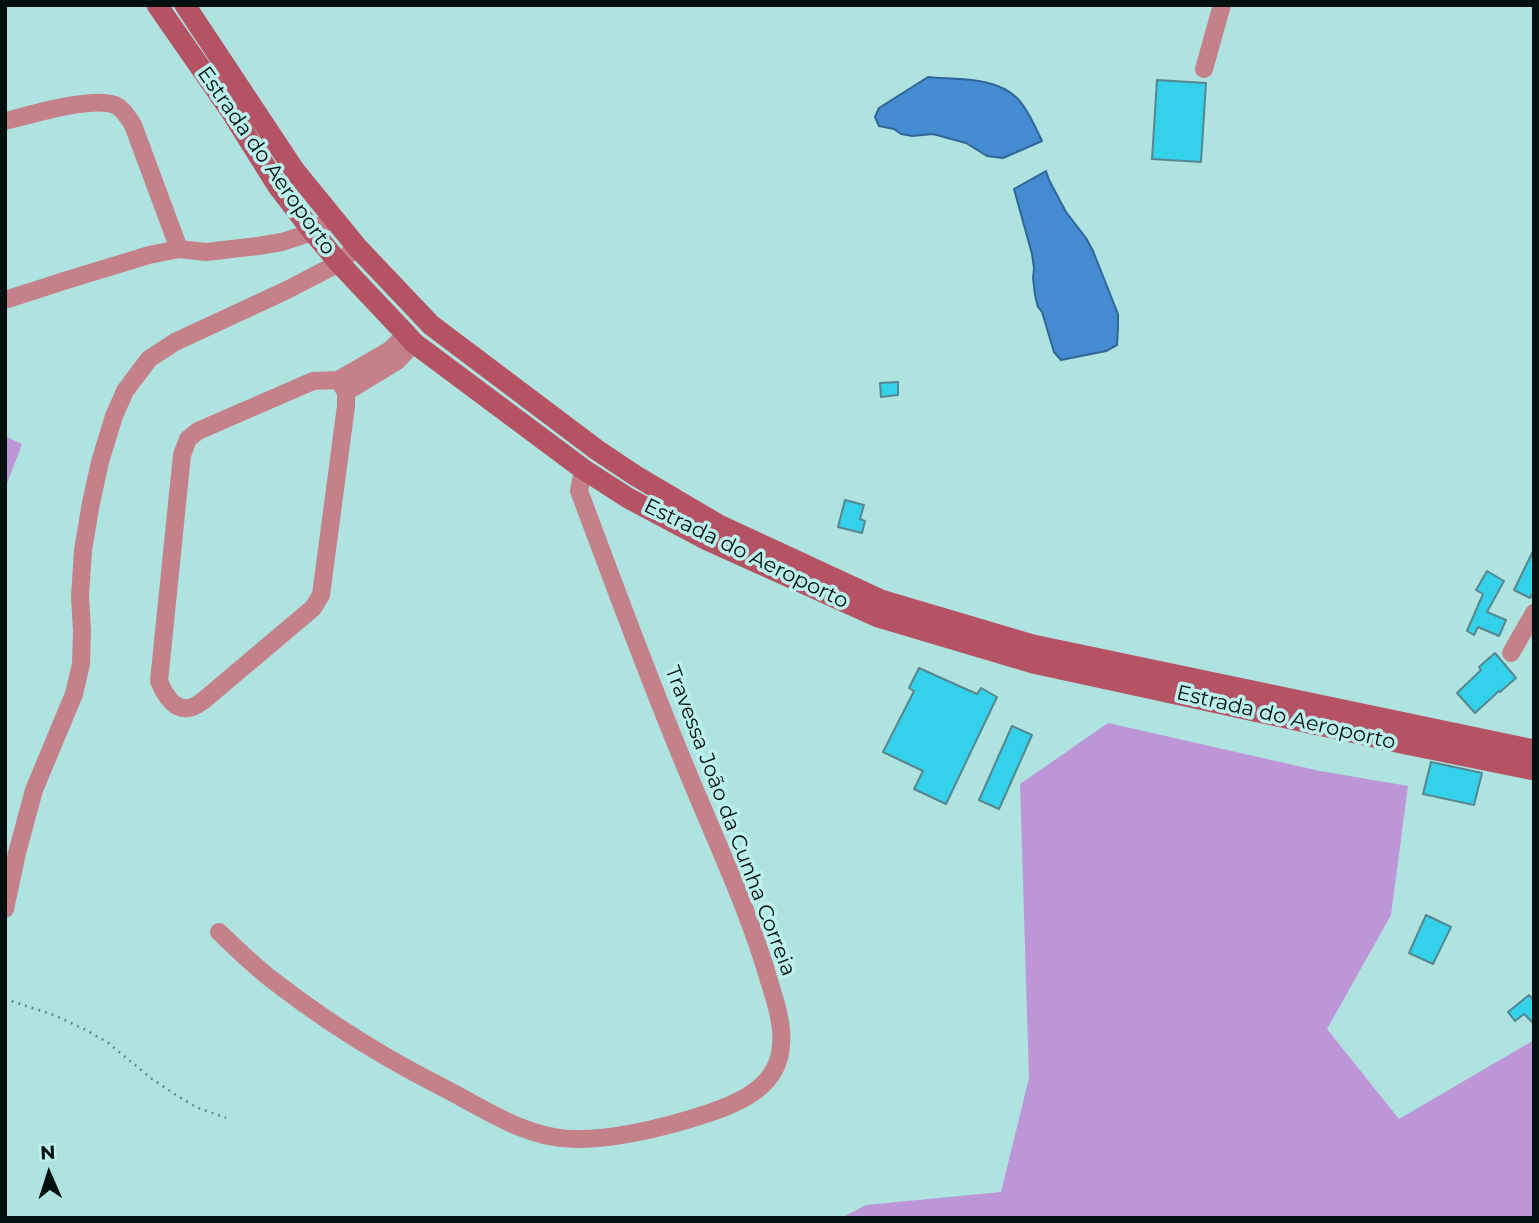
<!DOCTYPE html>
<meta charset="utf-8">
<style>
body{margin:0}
#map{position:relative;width:1539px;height:1223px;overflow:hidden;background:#afe3df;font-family:Montserrat,sans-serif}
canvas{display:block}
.frame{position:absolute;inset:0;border:7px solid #00100f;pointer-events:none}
.north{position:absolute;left:14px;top:1139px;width:70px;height:70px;-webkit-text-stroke:5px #bbf0ec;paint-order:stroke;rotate:357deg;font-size:19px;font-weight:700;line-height:28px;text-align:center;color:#00100f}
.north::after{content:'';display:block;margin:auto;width:24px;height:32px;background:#00100f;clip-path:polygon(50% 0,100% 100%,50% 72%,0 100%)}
</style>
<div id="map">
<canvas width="1539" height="1223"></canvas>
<div class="frame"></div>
<div class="north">N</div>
</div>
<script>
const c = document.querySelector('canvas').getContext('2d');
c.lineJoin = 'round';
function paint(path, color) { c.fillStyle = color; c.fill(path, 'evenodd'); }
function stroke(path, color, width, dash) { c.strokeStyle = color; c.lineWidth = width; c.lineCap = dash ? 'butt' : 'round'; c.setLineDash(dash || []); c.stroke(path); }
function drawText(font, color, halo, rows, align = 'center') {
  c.font = font + ' Montserrat,sans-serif'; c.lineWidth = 7; c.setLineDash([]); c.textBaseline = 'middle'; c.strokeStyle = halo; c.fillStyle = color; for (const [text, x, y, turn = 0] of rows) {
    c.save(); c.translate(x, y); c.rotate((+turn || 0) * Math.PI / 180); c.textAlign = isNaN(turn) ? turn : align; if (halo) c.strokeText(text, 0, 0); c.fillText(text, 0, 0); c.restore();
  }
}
const green = new Path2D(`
 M5 436 22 444 5 489Z
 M1108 723 1320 771 1408 786 1391 915 1327 1029 1399 1119 1534 1040V1218H841L866 1205 1001 1192 1029 1078 1020 784Z`);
const water = new Path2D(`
 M928 77C956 80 995 76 1017 98 1028 109 1035 127 1042 141L1003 158 987 156 966 143 933 134 912 136 901 134 894 129 879 126 875 117 879 108Z
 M1046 171 1049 180 1066 212 1086 238 1093 251 1118 314V328L1117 345 1106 351 1061 360 1054 352 1042 312 1038 307 1035 295 1033 278 1034 268 1032 254 1014 189Z`);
const building = new Path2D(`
 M1157 80 1206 83 1201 162 1152 159Z
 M898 382V395L881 397 880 383Z
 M845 500 864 505 860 519 865 521 862 533 838 527Z
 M1534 549V591L1530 598 1514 590Z
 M1487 571 1504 581 1487 612 1506 620 1499 636 1478 627 1474 635 1467 631 1483 594 1476 590Z
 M1495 653 1516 678 1500 692 1499 691 1475 713 1457 693 1481 670 1479 667Z
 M919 668 977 694 981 688 997 697 946 804 914 789 923 771 883 752 914 691 909 688Z
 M1012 726 1032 735 999 809 979 800Z
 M1431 762 1482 773 1474 805 1423 794Z
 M1426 915 1451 927 1433 964 1409 953Z
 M1529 995 1534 1001V1024L1524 1014 1515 1021 1508 1012Z`);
const path = new Path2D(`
 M5 999 54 1015 84 1029 107 1042 152 1079 173 1093 196 1107 226 1118`);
const street = new Path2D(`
 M1204 69 1222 5
 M5 121C30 115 92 96 115 105 124 109 128 118 133 125L179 249
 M5 300 67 280 149 255 179 249 206 252 258 246 282 242 313 232 333 216
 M338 380 346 392V406L321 595 313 608 204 700C200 703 193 708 188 708 173 710 164 693 159 681L182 455 188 439 198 431 313 381 338 380 390 350 406 334
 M346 392 397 361 414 343
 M1511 653 1534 613
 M5 909 17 853 34 790 74 694 81 664 82 631 80 596 83 550 91 503 100 462 114 416 125 391 149 359 175 342 287 290 339 263 349 254
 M219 932C237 949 255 967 275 982 310 1009 347 1034 385 1056 408 1070 433 1082 457 1095 488 1112 519 1131 554 1137 598 1145 667 1127 709 1113 742 1102 779 1085 781 1045 783 1025 776 1003 770 984 748 907 713 835 683 761 646 672 613 581 579 491L583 469`);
const secondary = new Path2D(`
 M157 5 230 110 277 185 313 232 339 263 406 334 414 343 583 469 628 498 707 540 878 617 1033 663 1406 744 1534 770
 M185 5 295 171 357 247 431 325 597 450 636 476 719 525 881 600 1033 645 1534 750`);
const streetNames = [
 ["Estrada do Aeroporto",266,161,55],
 ["Estrada do Aeroporto",746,554,26],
 ["Estrada do Aeroporto",1286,718,13],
 ["Travessa João da Cunha Correia",730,821,69]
];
paint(green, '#bc96d7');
paint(water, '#458bd1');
stroke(water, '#306697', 2);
paint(building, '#34d1ea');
stroke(building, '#56868f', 2);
stroke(path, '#658a87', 2.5, [2, 5]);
stroke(street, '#c4818a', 18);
stroke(secondary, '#b55365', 21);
drawText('21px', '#00100f', '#bbf0ec', streetNames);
</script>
